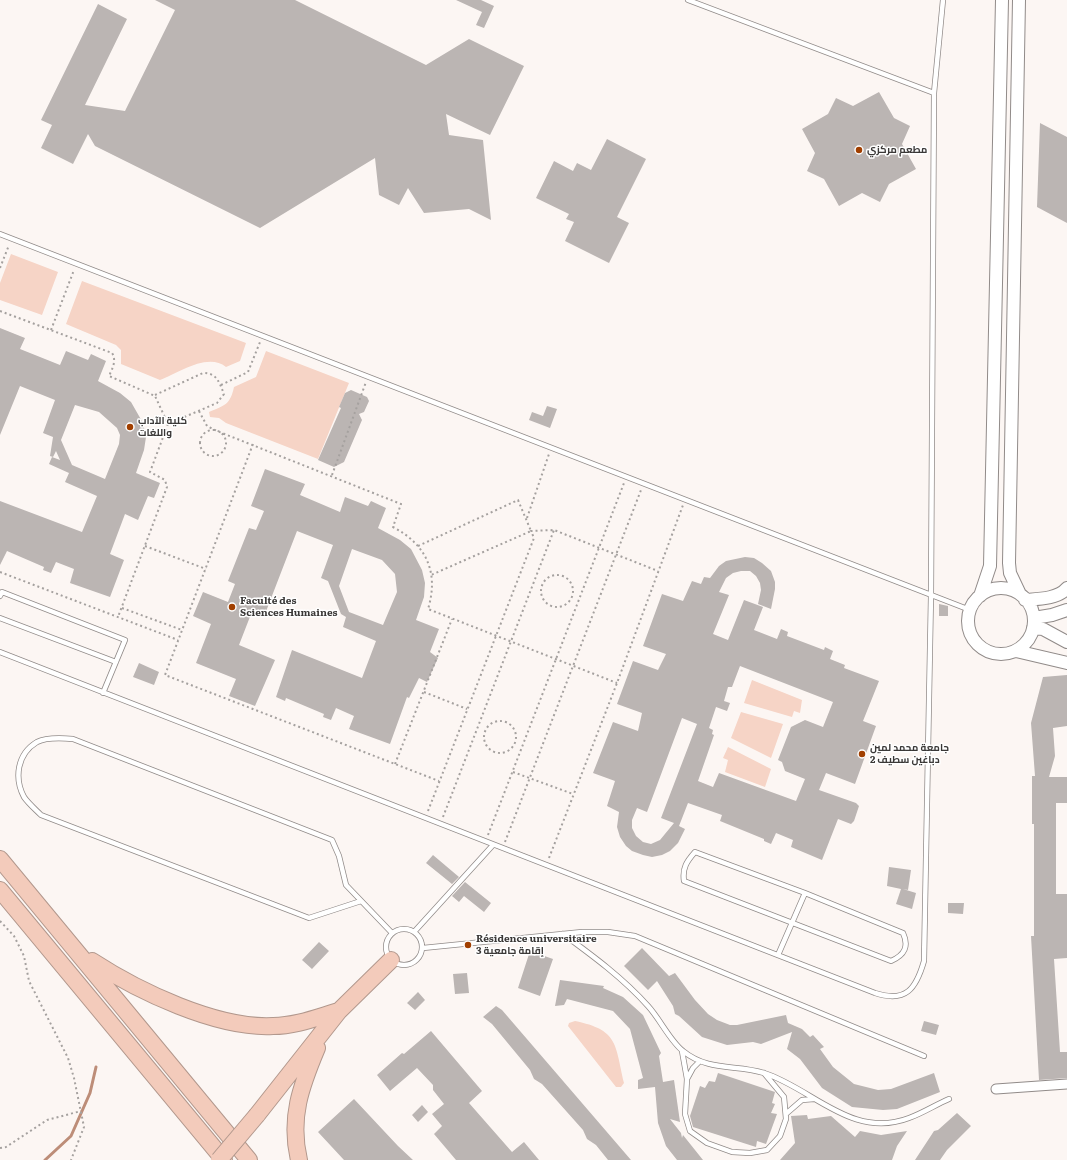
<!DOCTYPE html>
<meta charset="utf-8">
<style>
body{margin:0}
canvas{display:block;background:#fcf6f3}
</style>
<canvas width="1067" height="1160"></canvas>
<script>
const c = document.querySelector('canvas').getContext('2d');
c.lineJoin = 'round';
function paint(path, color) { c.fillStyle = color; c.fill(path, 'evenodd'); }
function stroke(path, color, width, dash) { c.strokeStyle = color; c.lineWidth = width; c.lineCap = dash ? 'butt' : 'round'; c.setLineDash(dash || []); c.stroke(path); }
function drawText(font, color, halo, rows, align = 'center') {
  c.font = font + ' Literata,Cairo,serif'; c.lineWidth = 3; c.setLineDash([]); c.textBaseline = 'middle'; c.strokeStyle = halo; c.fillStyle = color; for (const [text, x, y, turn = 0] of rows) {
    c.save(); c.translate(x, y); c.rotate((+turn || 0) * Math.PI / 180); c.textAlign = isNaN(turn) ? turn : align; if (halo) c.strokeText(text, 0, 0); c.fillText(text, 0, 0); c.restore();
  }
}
const green = new Path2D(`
 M11 254 58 272 42 315 0 300V283Z
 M82 281 246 343 240 361 226 367C208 352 178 373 160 380L121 364V350L116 345 66 324Z
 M266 351 349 383 318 459 226 423 219 418 210 417 209 412C225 405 230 405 234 387L256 377Z
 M752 680 802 700 800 713 794 711 792 717 744 703Z
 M741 712 783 724 771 758 731 738Z
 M728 747 771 769 765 787 725 772 728 760 723 758Z
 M575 1021C618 1030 615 1043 624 1083L621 1087H616L568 1026 569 1023Z`);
const stream = new Path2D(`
 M45 1160 71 1136 90 1093 96 1067`);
const building = new Path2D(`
 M155 0H295L426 65 469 39 524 66 490 135 446 114 449 135 483 140 491 220 469 209 424 213 408 188 399 205 379 195 375 158 260 228 95 146 88 134 73 164 41 148 52 125 41 120 98 4 127 19 85 105 125 111 175 10Z
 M456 0H481L494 6 484 28 476 25 482 12Z
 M879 92 894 118 910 126 902 144 916 169 889 184 880 202 862 193 839 206 824 179 807 171 815 153 802 129 828 114 836 98 853 106Z
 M1040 123 1067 137V223L1037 207Z
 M607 139 646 159 617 217 629 223 609 263 565 241 574 222 566 219 569 214 536 198 554 161 573 171 577 163 591 170Z
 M0 328 25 338 20 349 60 365 66 351 88 360 91 354 106 361 98 381 120 393 131 402 143 423 146 437 144 450 136 473 160 483 154 498 148 496 138 520 125 514 110 554 124 560 110 597 70 583 74 569 56 562 51 573 43 570 44 567 7 551 0 565V501L82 532 97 496 65 482 69 473 49 464 52 457 60 460 56 451 53 457 50 456 53 437 43 433 55 400 20 386 0 435ZM75 405 99 412 117 428 120 435 119 444 105 479 72 465 61 440Z
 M351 390 367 397 369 401 364 412 359 414 362 420 344 462 334 467 318 460 341 408 339 407 345 393Z
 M547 406 557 409 550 428 529 420 532 412 543 416Z
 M265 469 305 484 300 495 340 512 345 497 368 506 371 501 386 508 378 528 400 540 411 549 422 570 425 583 424 597 416 620 439 629 430 652 438 658 427 682 419 678 409 698 407 697 390 744 349 729 354 716 336 708 331 720 323 717 324 714 286 698 285 701 276 697 292 650 362 678 376 641 343 627 346 617 341 614 328 581 321 578 333 545 297 531 265 614 253 609 239 645 275 660 255 706 229 696 236 679 196 663 211 624 193 616 203 592 228 602 235 584 228 581 249 528 256 530 264 511 251 506ZM352 549 382 560 395 574 397 592 383 625 349 612 339 586Z
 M745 557 754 558 762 563 771 571 775 582V589L771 609 758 604 761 590 760 583 756 576 750 571H741L733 573 726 578 719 592 729 595 713 634 728 640 744 600 763 607 754 630 777 639 781 629 788 632 787 636 824 650 825 647 833 651 830 659 845 665 844 668 879 681 863 721 876 726 855 784 826 773 819 790 856 803 859 806 854 821 851 824 838 819 822 860 791 847 793 840 776 833 771 844 764 841V839L720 821 722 815 688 803 679 826 685 829 678 843 670 851 662 855 652 857 643 855 632 851 626 846 620 837 617 827 619 812 607 806 615 781 593 773 613 722 638 731 642 713 617 704 633 661 658 670 666 654 643 646 662 594 683 601 692 581 701 584 704 577 710 578 719 566 726 561ZM740 666 833 702 823 727 805 720 791 727 778 760 782 762 785 771 805 779 796 801 719 773 713 787 698 781 714 735 712 734 713 730 709 728 716 707 727 711 730 703 724 701 728 687H732ZM682 718 697 724 661 818 674 823 660 840 651 844 643 842 636 836 632 828V820L637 808 647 812Z
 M939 604 948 606V616H939Z
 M139 663 159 672 154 685 133 677Z
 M1067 675V726L1053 728 1055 756 1049 777H1067V803H1056V894H1067V958L1054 959 1060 1052H1067V1078L1039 1080 1031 936H1034V824H1032V776H1035L1031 723 1043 677Z
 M433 855 459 877 452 884 426 863Z
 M889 867 911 870 908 890 903 889 916 893 912 909 896 904 901 889 887 886Z
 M465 882 491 903 484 912 464 896 459 902 452 896Z
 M948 903H964L963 914 948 913Z
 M319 942 329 951 312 969 302 960Z
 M642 948 669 976 675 973 695 1000 708 1014 717 1020 730 1025H737L786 1015 788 1023 802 1029 810 1037 813 1035 824 1047 820 1049 833 1067 854 1084 878 1090 891 1089 934 1073 940 1092 897 1109 883 1110 852 1107 822 1088 800 1059 787 1049 792 1032 761 1044 753 1042 727 1045 702 1037 679 1016 675 1014 673 1006 657 981 648 990 624 966Z
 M530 951 553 959 540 996 518 988Z
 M467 973 469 993 455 994 453 974Z
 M560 980 604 986 603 988 623 997 643 1015 661 1053 659 1056 663 1082 674 1080 680 1122 670 1119 681 1133 682 1138 683 1135 703 1160H677L666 1146 658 1123 655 1087 638 1089V1080L643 1078 630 1029 613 1011 567 999 564 1005 555 1006Z
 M418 992 425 1000 415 1010 407 1003Z
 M496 1006 502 1010 631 1160H608L596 1145 587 1139 583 1130 542 1084 534 1079 530 1070 492 1024 483 1017Z
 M924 1021 939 1025 936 1035 921 1031Z
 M431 1031 482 1091 469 1103 512 1152 524 1142 539 1160H456L434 1134 442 1126 432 1114 444 1104 433 1090V1085L417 1068 390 1091 377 1075 402 1053 404 1054Z
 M718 1073 775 1092 772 1103 775 1104 771 1113 777 1114 766 1144 757 1141 756 1147 693 1127 690 1116 700 1086 705 1088 709 1081 715 1082Z
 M354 1099 398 1146 413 1160H344L318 1132Z
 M422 1105 428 1112 418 1122 412 1115Z
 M957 1113 971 1126 947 1150 940 1160H915L934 1131 938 1130Z
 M807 1115 808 1119 831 1116 855 1137 860 1131 881 1135 907 1131 897 1146 892 1160H780L795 1143 791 1116Z`);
const path = new Path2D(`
 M0 268 9 245
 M0 311 112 353C117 361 112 369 109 376L155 396 168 424 150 472 165 480 167 487 118 617
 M51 330 74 270
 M221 385 248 372 260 342
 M155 395 203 373C217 373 219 382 224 394L217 403 168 424
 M199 411 207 426 217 431 401 504 393 527C427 545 439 573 428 609L617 683
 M200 443a13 13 0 1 1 26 0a13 13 0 1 1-26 0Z
 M253 444 165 675 439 781
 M332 475 366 382
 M527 518 549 454
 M145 546 206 569
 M418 546 518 500 531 531 431 575
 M0 572 178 640
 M541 591a16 16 0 1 1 32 0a16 16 0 1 1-32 0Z
 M122 608 182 630
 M424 692 467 709
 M484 737a16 16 0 1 1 32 0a16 16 0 1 1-32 0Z
 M395 764 452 619
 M513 772 573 794
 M428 811 534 538 531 531 554 530 658 571
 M443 817 554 530
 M488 835 624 483
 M505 842 641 490
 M549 858 617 683 683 505
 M0 921 14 936 24 956 29 981 68 1058 74 1078 84 1127 71 1160
 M0 1148 6 1147 47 1120 81 1111`);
const lane = new Path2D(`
 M688 0 934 93
 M0 234 970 610
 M0 596 2 592 125 640 103 693
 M0 618 116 662
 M0 652 875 993C906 1003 916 989 924 961L931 595 934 93 943 0
 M695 852 805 893 903 933C909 946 905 955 891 961L684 881C682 868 687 861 695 852Z
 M361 901 309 918 41 815C35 809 28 803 24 797 14 778 17 754 37 742 47 737 62 738 73 739L332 840 339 856 346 885 392 933
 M386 947a18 18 0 1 1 36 0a18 18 0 1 1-36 0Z
 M414 932 493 845
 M563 934C593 956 623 978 648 1006 660 1019 670 1041 683 1051 709 1072 736 1064 764 1073 812 1088 852 1140 909 1118 923 1113 935 1105 949 1099
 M423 948 582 932H608L635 936 924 1056
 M778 955 805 893
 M682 1051 687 1079 685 1114 690 1131 707 1143 732 1152 750 1153 767 1150 780 1136 786 1119 784 1097 764 1073
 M687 1079 693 1068 699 1062
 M787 1113 802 1100 814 1099`);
const street = new Path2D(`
 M996 1089 1067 1084`);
const secondary = new Path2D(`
 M968 621a33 33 0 1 1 66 0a33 33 0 1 1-66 0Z
 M1019 592 1010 573 1009 563 1019 0
 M980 596 990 566 1002 0
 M1025 600C1038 599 1058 599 1067 588
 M1034 618 1052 615 1067 610
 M1033 628 1043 629 1067 642
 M1016 651 1067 663`);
const highway = new Path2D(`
 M0 859 249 1160
 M0 890 224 1160
 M92 961C138 991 217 1029 273 1026 296 1026 318 1017 339 1011
 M257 1115 339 1011 391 960
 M299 1160C289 1118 301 1086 317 1048`);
const highwayBridge = new Path2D(`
 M219 1160 257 1115`);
const markers = [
 [859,150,4,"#a13f00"],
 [130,427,4,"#a13f00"],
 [232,607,4,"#a13f00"],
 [862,754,4,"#a13f00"],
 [468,945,4,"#a13f00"]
];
const poiNames = [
 ["مطعم مركزي",867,150],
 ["كلية الآداب",138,421],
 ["واللغات",138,433],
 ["Faculté des",240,601],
 ["Sciences Humaines",240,613],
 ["جامعة محمد لمين",870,748],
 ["دباغين سطيف 2",870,760],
 ["Résidence universitaire",476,939],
 ["إقامة جامعية 3",476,951]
];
paint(green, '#f6d4c6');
stroke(stream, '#bd8d78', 3);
paint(building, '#bbb5b3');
stroke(lane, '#918b89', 6);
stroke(street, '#918b89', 11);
stroke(secondary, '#918b89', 14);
stroke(highway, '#b2988d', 18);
stroke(path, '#a5a19f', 2, [2, 3]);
stroke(lane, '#fff', 4.5);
stroke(street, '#fff', 9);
stroke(secondary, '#fff', 12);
stroke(highway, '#f3cbbb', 16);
stroke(highwayBridge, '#b2988d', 18, []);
stroke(highwayBridge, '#f3cbbb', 16);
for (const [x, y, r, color] of markers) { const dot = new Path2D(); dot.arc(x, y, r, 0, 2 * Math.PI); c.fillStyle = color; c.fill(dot); stroke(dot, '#fff', 1.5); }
drawText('bold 10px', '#3a3837', '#fff', poiNames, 'left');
</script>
